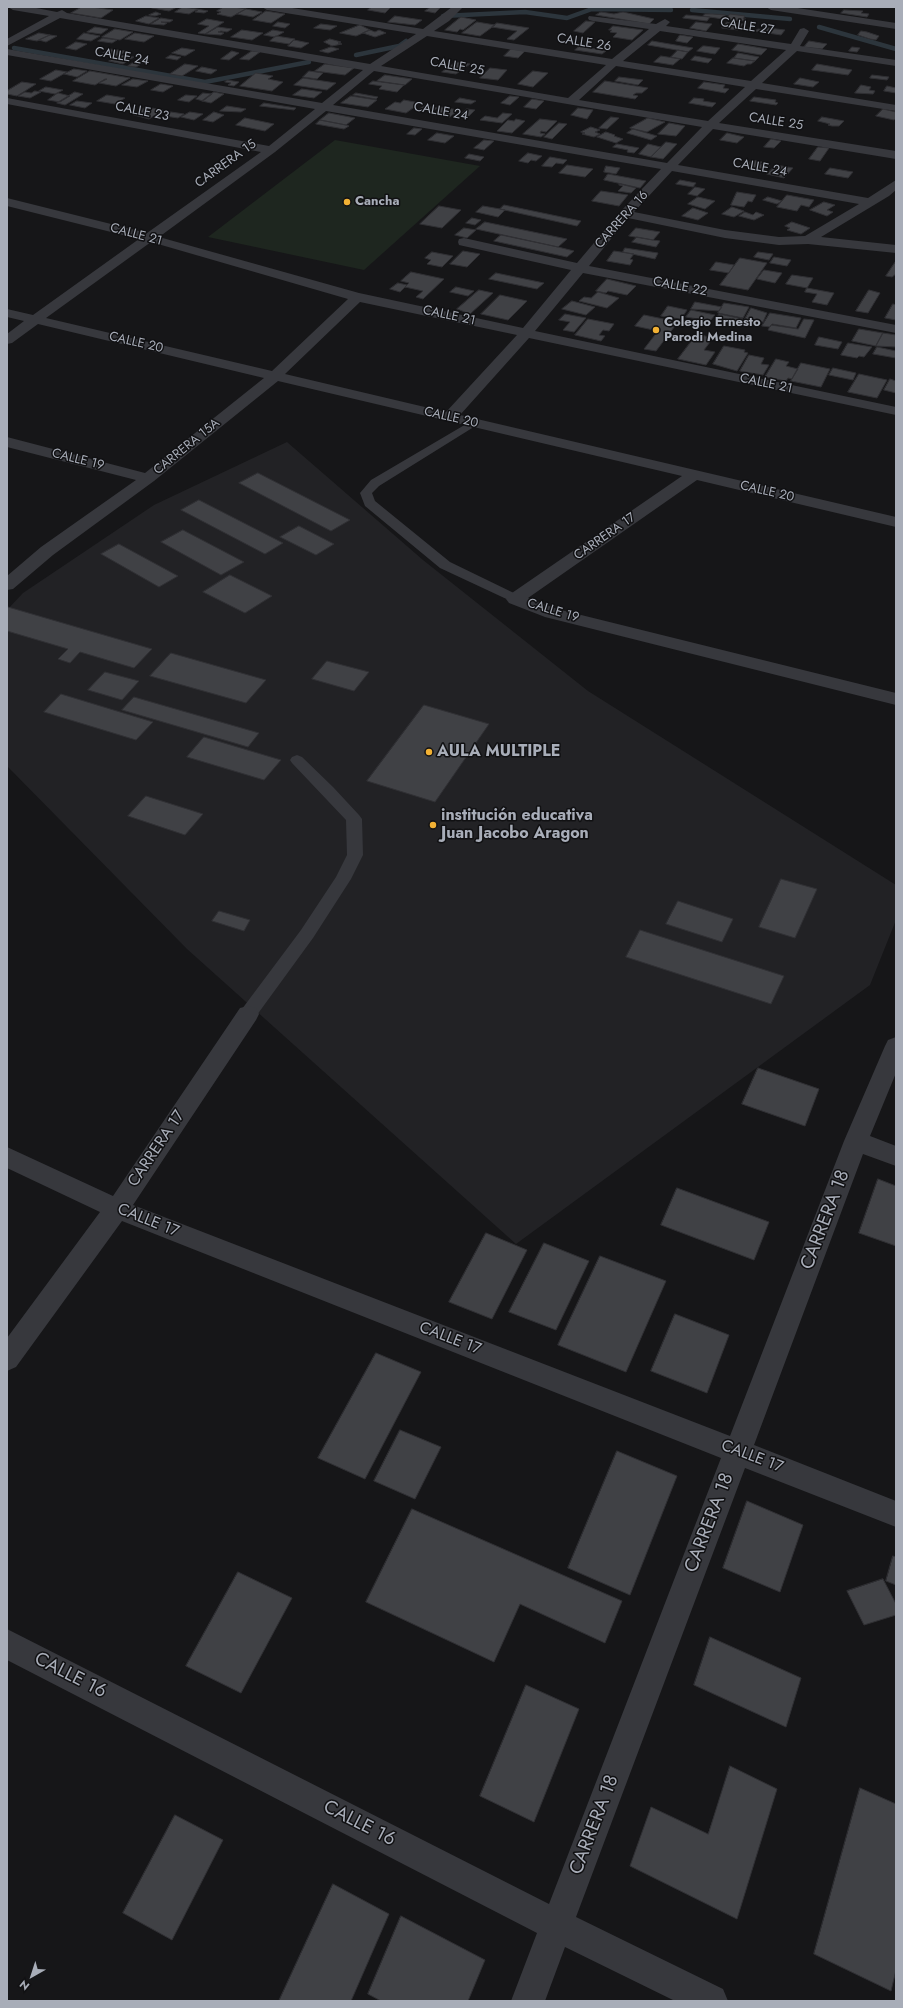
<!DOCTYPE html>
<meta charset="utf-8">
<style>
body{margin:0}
#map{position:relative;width:903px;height:2008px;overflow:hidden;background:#161618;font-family:Jost,sans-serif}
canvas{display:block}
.frame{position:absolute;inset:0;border:8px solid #a8adb8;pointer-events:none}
.north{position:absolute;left:12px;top:1956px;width:40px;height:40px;-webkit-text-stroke:3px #111113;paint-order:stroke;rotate:219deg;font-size:11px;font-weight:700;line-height:16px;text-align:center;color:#a8adb8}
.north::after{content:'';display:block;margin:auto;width:14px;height:18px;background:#a8adb8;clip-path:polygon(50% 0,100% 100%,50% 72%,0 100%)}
</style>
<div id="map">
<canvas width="903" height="2008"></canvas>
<div class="frame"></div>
<div class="north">N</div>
</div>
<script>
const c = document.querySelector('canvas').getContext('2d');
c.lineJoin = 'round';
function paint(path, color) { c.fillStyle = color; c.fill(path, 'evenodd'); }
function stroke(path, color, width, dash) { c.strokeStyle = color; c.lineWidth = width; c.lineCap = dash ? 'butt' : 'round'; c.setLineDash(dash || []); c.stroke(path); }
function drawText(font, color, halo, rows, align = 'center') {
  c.font = font + ' Jost,sans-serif'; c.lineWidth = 3; c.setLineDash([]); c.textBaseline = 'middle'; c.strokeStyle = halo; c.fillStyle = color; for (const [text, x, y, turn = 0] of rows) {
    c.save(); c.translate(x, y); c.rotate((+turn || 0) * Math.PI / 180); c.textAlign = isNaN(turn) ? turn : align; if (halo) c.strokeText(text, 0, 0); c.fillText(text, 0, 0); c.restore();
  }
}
const built = new Path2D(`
 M287 442 423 560 588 691 896 885V920L870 985 516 1244 187 949 7 766V610L23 593 154 505Z`);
const green = new Path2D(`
 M335 140 480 166 364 270 208 237Z`);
const stream = new Path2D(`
 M692 10 790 19
 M443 16 525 12 567 18 592 9 671 10
 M819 27 896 49
 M14 48 205 82 309 62
 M356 55 399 46 406 41`);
const building = new Path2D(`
 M82 7H91L113 10 101 18 71 13Z
 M155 7H177L169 11 152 8Z
 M183 7 197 9 208 11 204 13 195 12 198 10H196L189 14 175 12Z
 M224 7H234L246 9 231 17 217 14 221 12 217 11Z
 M372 7H391L385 13 368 10Z
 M431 7H432L440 8 435 13 425 11Z
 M246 9 262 12 253 17 237 14Z
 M844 10 863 11 861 13 869 14 867 17 841 13Z
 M266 11 285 14 271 23 253 20Z
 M156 12 161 14 155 16 149 15Z
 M601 12 614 14 623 12 654 19 649 24 596 15Z
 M705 14H713L726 15 723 19 703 16Z
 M730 14 745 16 743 19H746L744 21 726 19Z
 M686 15 710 17 707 21 683 18Z
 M146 16 159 18 149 24 136 21Z
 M395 16 422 20 415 25 388 22Z
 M461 17 476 20 463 30 460 29 457 32 445 30Z
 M161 18 173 20 170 22H161L167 23 164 25 151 24Z
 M207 19 224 22 205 34 198 33 209 26 198 24Z
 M586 21 595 22 583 33 574 31Z
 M278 22 290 24 285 28 273 26Z
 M477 22 495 25 480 36 462 33Z
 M696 22 712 24 706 31 690 28Z
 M727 22 743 24 738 30 722 28Z
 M497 23 529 28 514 40 507 39 517 31 492 27Z
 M321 24 337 26 330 30 314 28Z
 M360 25 370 30 356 36 340 33Z
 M613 26 643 30 632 40 613 37 617 33 610 32 612 30H609Z
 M95 27 108 29 101 34 87 32Z
 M218 27 232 29 227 32 221 31 218 32 224 33 221 35 206 34Z
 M768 28 785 30 781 35 755 31 758 29 766 30Z
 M115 29 133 32 120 40 102 37Z
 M242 30 263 33 252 40 231 37Z
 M273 30 284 32 275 37 264 35Z
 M370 30 375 32 379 30 386 33 375 37 363 33Z
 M861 31 867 32 879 36 876 40 870 39 858 35Z
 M39 33 50 35 37 41 26 39Z
 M84 33 100 36 91 41 77 39Z
 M135 33 154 36 144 42 125 39Z
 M50 35 57 36 46 42 39 40Z
 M680 35 693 37 687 43 676 41Z
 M276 36 295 39 289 44 270 41Z
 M103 38 117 40 112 43 98 41Z
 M330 39 341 42 338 43 342 44 332 46 324 42Z
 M294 40 309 43 301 48 288 46Z
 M652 41 693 48 688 52 648 45Z
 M809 41 827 44 822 49 804 47Z
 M76 42 87 44 76 50 66 48Z
 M738 44 767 49 761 55 732 50Z
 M580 46 606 51 602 54 575 50Z
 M703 46H705L720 48 715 54 697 51Z
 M331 47 339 49 328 53 320 51Z
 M852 47 860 48 857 52 849 51Z
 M182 48 195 50 185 56 172 53Z
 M110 49 126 51 119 56 103 53Z
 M511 49 525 51 518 58 504 56Z
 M678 50 688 52 682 59 671 57Z
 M232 51 239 53 229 60 221 59Z
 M252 51 260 52 249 60 240 59Z
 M738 53 759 57 755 61 734 58Z
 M120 55 134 57 123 64 109 61Z
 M171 55 181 57 177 60 166 58Z
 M661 56 680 59 673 65 654 62Z
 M695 56 712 59 708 63 691 60Z
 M140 58 148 60 136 67 128 66Z
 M733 58 755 61 751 64H747L744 66 727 63Z
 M456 62 470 64 456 74 442 72Z
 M185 64 198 66 182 76 170 74Z
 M325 64 354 68 345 75 315 71Z
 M817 64 852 70 848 75 812 70Z
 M202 67 217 70 211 74 196 71Z
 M490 68 507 70 498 80 480 78Z
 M74 69 87 71 77 77 64 74Z
 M56 70 67 72 51 81 40 79Z
 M90 71 130 78 116 86 99 83 107 79H105L95 85 73 81Z
 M309 71 323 73 317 79 303 77Z
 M533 71 548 73 533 87 518 84Z
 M256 73 273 76 268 79 283 82 272 91 240 86Z
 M385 75 412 79 405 85 377 81Z
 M872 75 889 77 887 80 870 78Z
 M619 77 643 80 638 85 615 81Z
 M303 78 336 83 327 90 294 85Z
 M800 78 819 82 813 87 794 84Z
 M133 79 148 81 137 87 122 85Z
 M227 80 239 82 234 86 228 85 231 83 225 82Z
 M373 81 404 85 397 92 379 89 382 86 369 84Z
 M605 81 648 88 642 93H636L633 95 638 96 635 99 593 92Z
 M22 82 36 84 17 96 7 94V91Z
 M704 82 725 85 723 88 729 89 725 93 698 88Z
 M161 84 173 86 163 92 151 90Z
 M861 85 871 87 869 90 875 91 873 94 855 93Z
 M887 86 896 88V93L884 91Z
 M46 87 63 90 55 94 39 91Z
 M302 89 322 92 314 98 293 95Z
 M35 91 41 92 30 98 18 96 25 92 31 93Z
 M75 92 83 94 65 105 57 103Z
 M214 92 224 94 211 103 202 101Z
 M58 93 70 96 60 102 48 100Z
 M203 93 212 94 203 101 196 99Z
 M356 93 378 97 376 99 353 95Z
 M107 95 125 98 115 104 97 101Z
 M186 95 197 96 189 102 178 100Z
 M351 96 377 100 368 107 341 103Z
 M510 96 519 97 510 105 501 103Z
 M754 97 776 100 775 102 778 103 776 105 750 101Z
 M460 98 476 101 471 104 455 102Z
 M694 98 704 99 703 101 716 103 712 107 689 103Z
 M532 99 544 101 536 109 524 107Z
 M404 100 420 103 406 113 385 109 395 102 400 103Z
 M77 101 92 103 85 108 70 105Z
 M264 103 296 108 294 110 260 106Z
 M227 106 246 109 241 112 220 111Z
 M424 106 437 108 433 111 420 109Z
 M146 107 163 110 149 119 134 115Z
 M441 107 458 110 450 117 434 115Z
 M578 108 593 110 587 119 571 115Z
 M467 109 475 110 468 117 459 116Z
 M883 109 896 112V118L894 120 876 116Z
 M171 112 184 114 178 118 165 116Z
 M190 112 203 114 194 120 181 117Z
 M214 112 224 115 213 122 203 120Z
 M329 113 355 118 346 125 320 120Z
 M503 113 512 114 502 123 480 120 485 116 497 118Z
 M611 117 619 118 607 129 599 128Z
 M822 117 844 121 839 126H832L828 125 830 124 818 121Z
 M245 118 274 124 265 131 236 125Z
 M648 118 665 122 647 132 630 128Z
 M516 119 525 121 512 133 497 131 508 120 514 121Z
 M540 119 557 121 546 132 541 131 540 133 545 134 541 137 523 134Z
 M320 120 346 125 349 126 344 129 316 124Z
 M559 123 567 124 552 139 544 137Z
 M669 123 685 126 676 136 658 134Z
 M591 127 600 130 595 132 600 134 594 137 582 134 585 133 581 132Z
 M414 128 422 129 415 135 407 134Z
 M633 129 657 136 651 140 627 133Z
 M606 132 615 135 614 136 623 139 616 143 597 137Z
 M437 133 454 136 445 143 428 140Z
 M727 133 744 137 737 143 720 140Z
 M771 139 781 141 774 148 764 147Z
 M484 140 494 141 484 150 474 148Z
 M666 142 677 144 663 159 651 157Z
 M617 144 639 148 634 153 627 152 628 150 613 147Z
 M648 144 661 147 651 157 639 154Z
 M818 147 829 148 820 161 809 159Z
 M528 153 542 156 536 161 531 160 528 163 519 161Z
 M469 154 484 157 480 161 465 158Z
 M550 157 567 160 563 164 556 163 552 167 542 166Z
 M752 160 762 162 760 164 770 165 766 170 746 166Z
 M567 165 593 169 585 177 559 173Z
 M776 165 793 168 784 178 767 174Z
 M606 166 620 168 616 174 604 172Z
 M830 168 853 172 848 178 825 174Z
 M608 174 646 181 640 188 604 180Z
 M680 180 696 183 693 187 676 184Z
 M620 184 636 188 631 193 618 191 623 186 619 185Z
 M695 187 705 189 697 196 688 194Z
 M601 191 628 195 619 206 592 201Z
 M737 192 756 195 752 202 748 201 744 207 731 205Z
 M787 195 814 200 809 207 801 205 797 211 777 207Z
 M698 197 715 201 705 209 688 204Z
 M768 197 782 201 777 204 763 200Z
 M824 202 835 205 827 210 833 212 827 216 810 210Z
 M504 205 581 221 577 226 500 209Z
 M439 206 461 210 442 228 420 224Z
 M483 206 500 209 505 210 498 217 476 212Z
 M732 207 744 211 734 217 722 214Z
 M693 208 708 213 698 220 682 216Z
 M745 212 753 215 756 212 764 215 754 220 739 216Z
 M472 218 481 220 475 225 466 223Z
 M485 222 567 239 558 247 476 229Z
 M792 222 810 228 801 234 787 230 790 228 785 226Z
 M464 228 476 230 467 238 455 235Z
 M636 228 660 232 653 240 629 236Z
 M501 235 558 247 574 251 567 257 494 241Z
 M637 237 653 240 660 241 656 247 632 242Z
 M625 248 658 253 655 259 623 252Z
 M463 251 480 254 467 267 450 264Z
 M614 251 634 254 630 259 633 260 630 265 607 261Z
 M432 252 453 256 442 267 427 264 431 260 425 258Z
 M758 252 773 254 769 260 754 257Z
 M774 257 791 260 787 266 770 263Z
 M740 258 767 263 748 290 720 285Z
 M896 261V274L892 277 886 276Z
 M716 262 734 265 729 273 710 270Z
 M764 270 782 273 775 283 757 279Z
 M411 272 444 279 423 299 416 297 423 291 405 287 409 283 401 281Z
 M496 273 544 283 537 289 489 279Z
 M792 275 813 278 807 288 786 284Z
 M607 279 636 286 627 295 608 291 606 293 596 291Z
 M398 283 407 285 400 292 390 289Z
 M456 287 474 291 468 296 450 292Z
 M807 288 834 293 827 305 812 302 817 294 805 292Z
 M479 290 493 293 470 314 457 309Z
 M869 290 880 293 868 313 856 311Z
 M598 292 619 298 607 308 579 301 584 297 591 298Z
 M500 295 527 301 508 320 481 314Z
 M572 301 595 307 586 315 562 309Z
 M695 302 722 307 719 311 691 309Z
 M724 303 749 307 743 318 718 313Z
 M893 304 896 305V320L885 318Z
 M668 306 687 310 681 319 661 316Z
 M751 308 767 313 763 322 745 319Z
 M691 310 715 315 710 321 686 317Z
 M770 313 801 318 796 328 772 324 770 327 762 326Z
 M565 314 586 318 574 332 563 330 570 322 559 320Z
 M719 314 743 319 740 323 716 319Z
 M644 315 678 322 656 351 644 349 658 331 635 326Z
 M588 319 614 324 609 331 603 330 599 335 605 336 601 341 575 335Z
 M804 319 814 320 805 338 768 330 771 325 798 329Z
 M859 329 883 333 876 346 852 341Z
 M883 333 896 335V347L876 346Z
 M697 334 713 338 704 350 715 352 706 365 678 359Z
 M819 337 842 342 838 349 815 345Z
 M848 343 872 347 864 357 859 356 857 358 841 355Z
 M724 346 745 350 744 352 748 353 737 371 713 364Z
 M877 347 896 351V358L873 354Z
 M749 355 764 358 761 364 769 365 763 375 740 371Z
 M776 359 789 362 786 366 798 369 792 379 788 378 786 381 765 377Z
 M801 363 830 369 821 387 791 381Z
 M833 368 856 373 853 380 829 375Z
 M859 374 887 380 877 398 848 392Z
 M890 379 896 381V393L884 390Z
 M258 473 350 520 331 531 239 483Z
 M199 500 283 543 265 554 181 510Z
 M299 526 334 544 316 555 280 537Z
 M183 530 244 562 221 575 161 542Z
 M119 544 178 576 159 587 101 554Z
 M230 575 272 596 245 613 203 592Z
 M8 607 152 649 134 668 80 652 70 663 58 659 68 649 7 631Z
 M171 653 266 680 246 703 150 676Z
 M327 661 369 672 354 691 312 679Z
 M105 672 139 681 122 700 88 690Z
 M61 694 153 722 136 740 44 712Z
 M134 697 259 733 248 747 122 710Z
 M424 705 489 724 435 802 367 781Z
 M204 737 281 760 264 780 187 757Z
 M146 796 203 814 185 835 128 816Z
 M781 879 817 889 795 938 759 927Z
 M678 901 733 919 722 942 666 924Z
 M219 911 250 920 244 931 212 921Z
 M640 930 784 976 771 1004 626 957Z
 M758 1068 819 1089 805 1126 742 1104Z
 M878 1179 896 1186V1246L859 1233Z
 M677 1188 769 1222 754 1260 661 1225Z
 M486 1233 527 1250 492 1319 449 1302Z
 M544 1243 589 1261 556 1330 509 1312Z
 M600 1256 666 1281 626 1372 558 1345Z
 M675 1314 729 1335 707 1393 651 1371Z
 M376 1353 421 1372 365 1479 318 1458Z
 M400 1430 441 1447 415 1499 374 1481Z
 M617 1451 677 1476 630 1595 568 1568Z
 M747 1501 803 1525 780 1592 723 1568Z
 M412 1509 622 1601 605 1643 520 1604 494 1662 366 1602Z
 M893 1556 896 1557V1585L886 1581Z
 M238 1572 292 1598 241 1693 186 1666Z
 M883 1579 896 1604V1615L864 1625 847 1591Z
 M710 1637 801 1678 786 1727 694 1685Z
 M526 1685 579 1709 534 1822 480 1796Z
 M730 1766 777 1789 737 1919 630 1866 651 1807 708 1834Z
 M860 1788 896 1804V1970L891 1991 814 1954Z
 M175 1815 223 1840 172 1940 123 1913Z
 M333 1884 389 1914 351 2001H279Z
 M401 1916 485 1960 468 2001H381L368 1994Z`);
const service = new Path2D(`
 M473 420 477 421 479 423 477 425 379 486 372 493 375 501 450 562 520 596 522 599 520 602 515 603 440 568 365 506 360 493 371 480Z
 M297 755 302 757 333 787 359 815 362 819 363 855 351 879 313 938 254 1019 248 1020 242 1019 239 1014 242 1009 301 930 336 877 347 855 346 820 292 763 290 760 292 757Z`);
const minor = new Path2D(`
 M8 7H31L57 12 62 10 67 13 370 64 416 34 267 10 262 7H286L423 29 452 7H463L449 21 434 31 612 59 649 29 593 21 589 20 588 18 589 16 656 24 665 19 670 22 666 26 791 44 800 29 804 28 809 31 800 46 896 60V66L797 51 762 83 896 105V111L756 89 719 123 896 151V159L713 129 678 165 868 198 896 180V190L889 196 821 237 896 245V253L808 244 779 245 725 238 628 218 589 266 896 325V333L583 273 535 331 896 407V415L529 338 460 415 896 517V527L697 480 528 598 557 609 896 693V705L545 617 509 603 506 599 509 595 682 476 278 381 154 481 53 555 13 589 7 590V576L41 547 136 480 7 447V437L145 473 264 378 38 324 12 343 7 344V334L24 321 7 317V309L33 315 139 239 7 206V198L147 233 261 152 7 104V98L269 146 315 109 7 55V49L322 103 363 70 60 18 7 46V39L49 16 13 10ZM660 31 786 50 751 81 623 61ZM427 36 606 65 568 98 381 66ZM616 66 745 87 708 121 579 100ZM374 71 702 127 667 163 333 105ZM326 111 661 169 621 211 577 263 464 238 459 239 458 242 459 245 571 270 523 328 359 293 159 237 275 152ZM672 171 859 204 805 236 779 237 725 230 634 212ZM151 242 348 299 272 371 46 318ZM360 302 517 335 446 412 285 374Z
 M766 7H791L896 23V29L771 10Z
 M248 1006 256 1008 259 1014 256 1020 133 1205 730 1436 844 1141 885 1046 888 1040 896 1037V1073L870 1136 896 1146V1166L863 1154 754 1445 896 1501V1527L745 1468 576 1917 723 1989 728 2001H675L565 1947 545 2001H511L537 1933 7 1660V1629L549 1904 721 1458 122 1221 16 1367 7 1371V1338L100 1212 7 1168V1147L113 1196 240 1008Z`);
const markers = [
 [347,202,4,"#f2b134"],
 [656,330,4,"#f2b134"],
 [429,752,4,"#f2b134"],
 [433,825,4,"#f2b134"]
];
const farStreetnames = [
 ["CALLE 27",747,27,9],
 ["CALLE 26",584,43,9],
 ["CALLE 24",122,57,10],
 ["CALLE 25",457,67,10],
 ["CALLE 23",142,112,11],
 ["CALLE 24",441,112,10],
 ["CALLE 25",776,122,9],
 ["CARRERA 15",226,164,-36],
 ["CALLE 24",760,168,10],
 ["CARRERA 16",622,220,-48],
 ["CALLE 21",136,235,15],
 ["CALLE 22",680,287,11],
 ["CALLE 21",449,316,12],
 ["CALLE 20",136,343,13],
 ["CALLE 21",766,384,12],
 ["CALLE 20",451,418,13],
 ["CARRERA 15A",187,447,-39],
 ["CALLE 19",78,460,14],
 ["CALLE 20",767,492,13],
 ["CARRERA 17",605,537,-35],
 ["CALLE 19",553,611,17]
];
const farPoinames = [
 ["Cancha",355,202],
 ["Colegio Ernesto",664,323],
 ["Parodi Medina",664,338]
];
const poiNames = [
 ["AULA MULTIPLE",437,752],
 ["institución educativa",441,816],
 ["Juan Jacobo Aragon",441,834]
];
const streetNames = [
 ["CARRERA 17",157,1149,-56],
 ["CALLE 17",148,1221,22],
 ["CALLE 17",450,1339,21],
 ["CALLE 17",752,1457,21]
];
const nearStreetnames = [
 ["CARRERA 18",826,1220,-69],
 ["CARRERA 18",710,1523,-69],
 ["CALLE 16",70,1676,27],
 ["CALLE 16",359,1824,27],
 ["CARRERA 18",595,1825,-69]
];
paint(built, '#222225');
paint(green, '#1e261f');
stroke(stream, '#2c353c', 4.5);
paint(building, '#404145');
stroke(building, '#303034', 1);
paint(service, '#37383d');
paint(minor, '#37383d');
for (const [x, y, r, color] of markers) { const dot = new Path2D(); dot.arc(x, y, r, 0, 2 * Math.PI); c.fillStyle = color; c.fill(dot); stroke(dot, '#111113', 1.5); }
drawText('13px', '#a8adb8', '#111113', farStreetnames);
drawText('bold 13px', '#a8adb8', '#111113', farPoinames, 'left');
drawText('bold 16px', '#a8adb8', '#111113', poiNames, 'left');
drawText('16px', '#a8adb8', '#111113', streetNames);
drawText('19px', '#a8adb8', '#111113', nearStreetnames);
</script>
